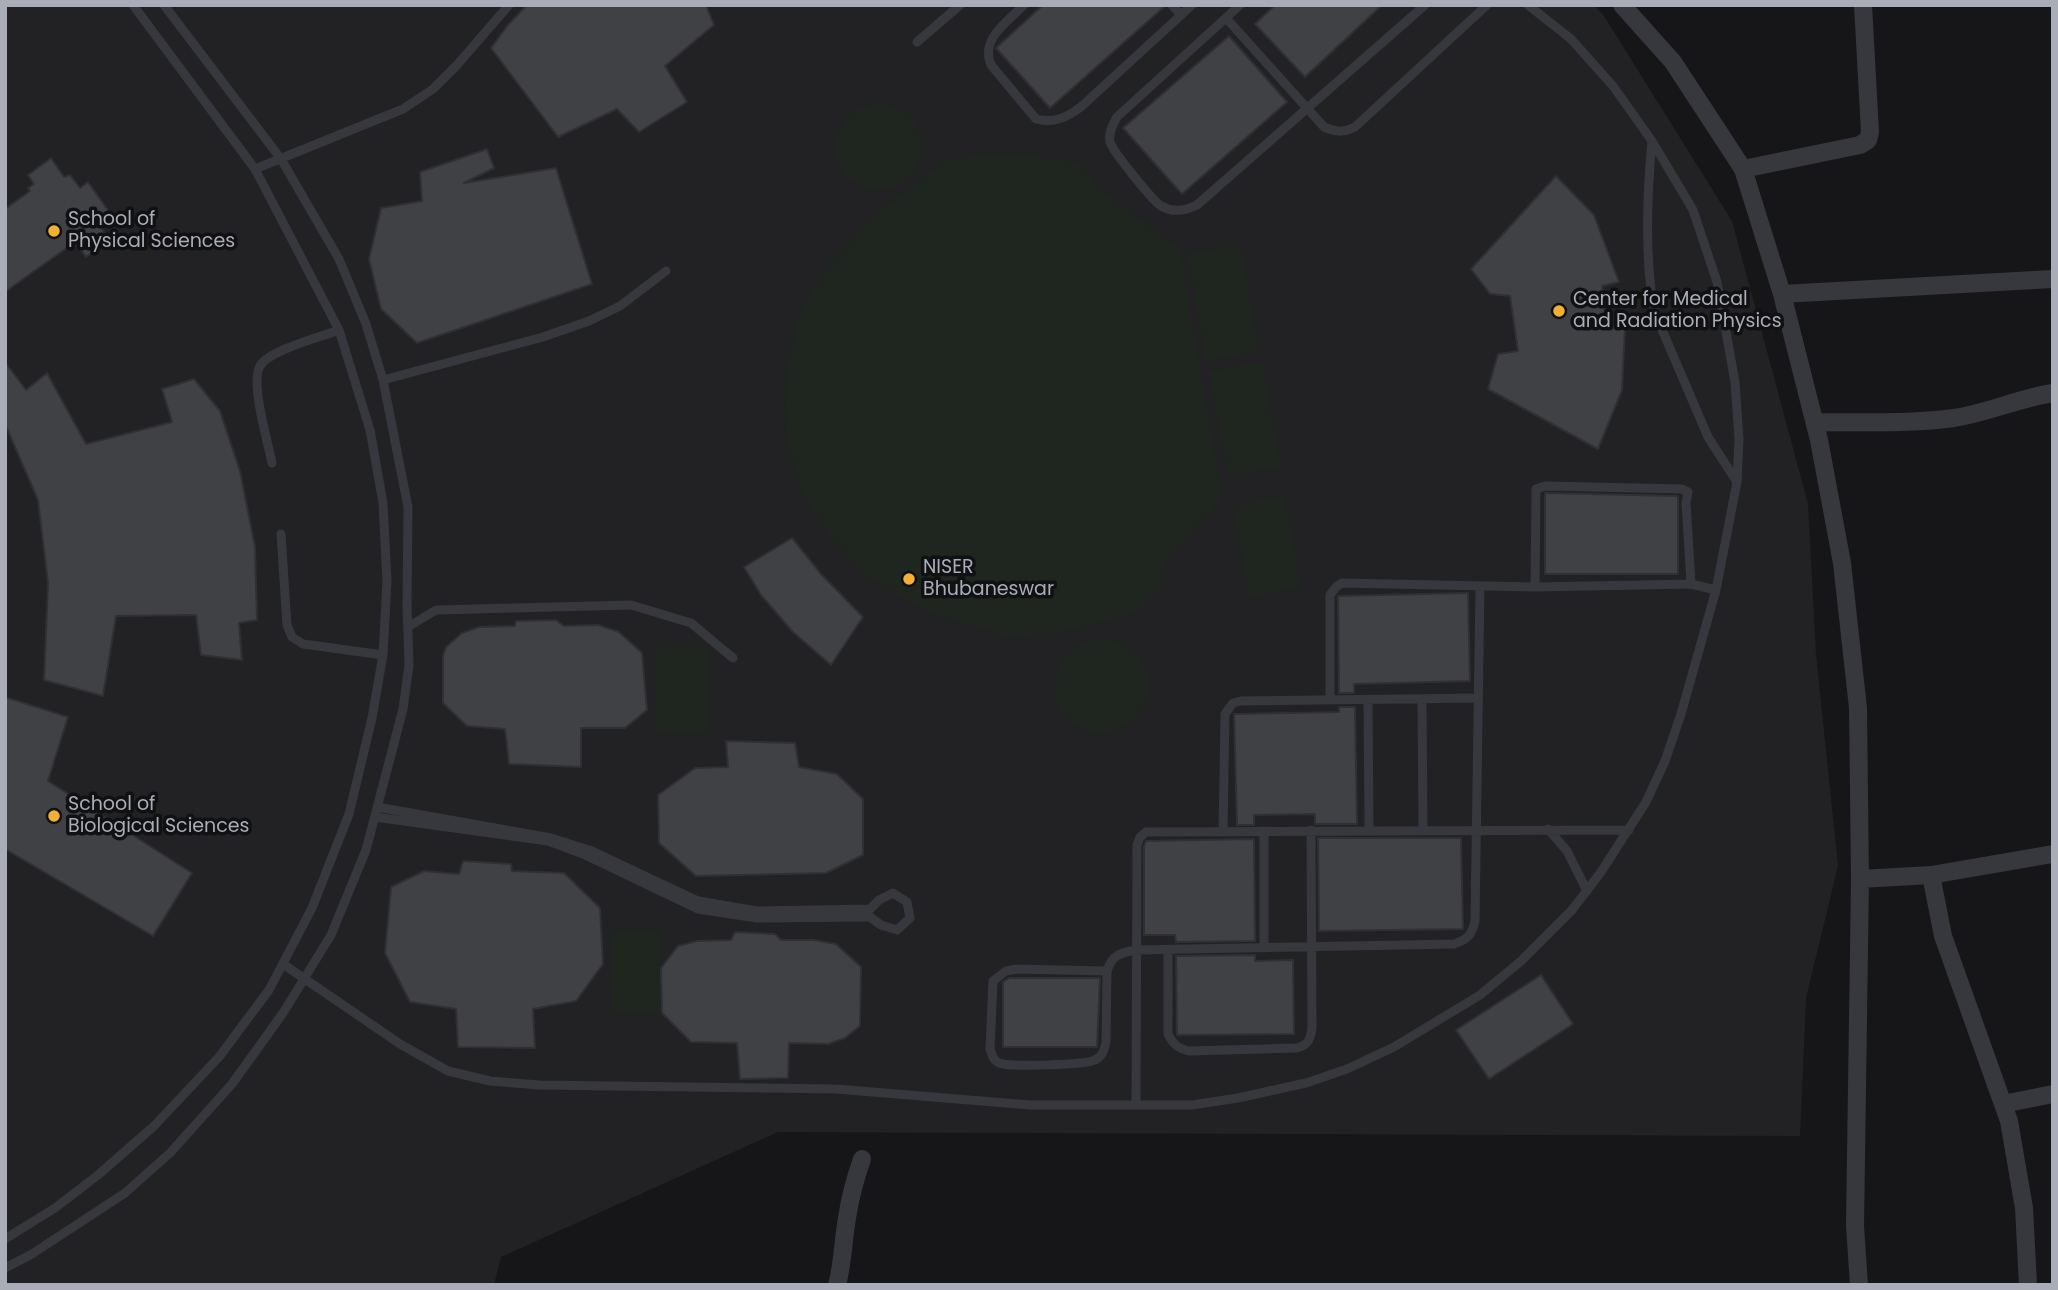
<!DOCTYPE html>
<style>
body{margin:0}
#map{position:relative;width:2058px;height:1290px;overflow:hidden;background:#161618;font-family:Poppins,sans-serif}
canvas{display:block}
.frame{position:absolute;inset:0;border:7px solid #a8adb8;pointer-events:none}
</style>
<div id="map">
<canvas width="2058" height="1290"></canvas>
<div class="frame"></div>
</div>
<script>
const c = document.querySelector('canvas').getContext('2d');
c.lineJoin = 'round';
function paint(path, color) { c.fillStyle = color; c.fill(path, 'evenodd'); }
function stroke(path, color, width, dash) { c.strokeStyle = color; c.lineWidth = width; c.lineCap = dash ? 'butt' : 'round'; c.setLineDash(dash || []); c.stroke(path); }
function drawText(font, color, halo, rows, align = 'center') {
  c.font = font + ' Poppins,sans-serif'; c.lineWidth = 7; c.setLineDash([]); c.textBaseline = 'middle'; c.strokeStyle = halo; c.fillStyle = color; for (const [text, x, y, turn = 0] of rows) {
    c.save(); c.translate(x, y); c.rotate((+turn || 0) * Math.PI / 180); c.textAlign = isNaN(turn) ? turn : align; if (halo) c.strokeText(text, 0, 0); c.fillText(text, 0, 0); c.restore();
  }
}
const built = new Path2D(`
 M5 5H1594L1604 16 1732 221 1808 504 1816 654 1838 866 1806 998 1800 1136 778 1132 501 1257 494 1285H5Z`);
const green = new Path2D(`
 M836 147a43 43 0 1 1 86 0a43 43 0 1 1-86 0Z
 M1006 153 1070 161 1092 173 1096 186 1180 249 1222 498 1163 565 1160 591 1134 613 1072 630 1011 637 932 614 864 575 822 525 801 488 786 435 785 380 797 321 823 273 875 215 945 161Z
 M1241 245 1259 352 1206 361 1188 254Z
 M1262 362 1281 467 1228 476 1209 371Z
 M1285 497 1301 587 1249 597 1233 506Z
 M1054 686a47 47 0 1 1 94 0a47 47 0 1 1-94 0Z
 M656 647H710V734H656Z
 M660 930 662 1013 612 1014 610 931Z`);
const building = new Path2D(`
 M527 5H706L714 25 665 66 687 102 639 132 617 109 558 137 491 48 507 26Z
 M1043 5H1165V6L1050 108 996 48Z
 M1275 5H1382L1305 77 1255 24Z
 M1229 36 1287 102 1182 194 1123 128Z
 M487 149 494 168 464 183 556 168 592 284 417 343 381 309 369 259 381 208 422 201 420 172Z
 M51 158 64 177 70 175 80 188 88 182 110 213 97 222 110 240 86 257 75 242 5 292V209L30 191 28 188 34 184 28 175Z
 M1556 176 1594 215 1619 282 1602 286 1607 327 1625 329 1622 390 1598 449 1488 389 1498 354 1518 351 1510 296 1490 294 1471 269Z
 M5 362 26 390 47 373 86 444 172 422 162 389 194 379 220 411 240 471 255 547 257 620 239 623 242 660 201 655 196 615 116 616 103 696 44 680 48 583 38 500 5 424Z
 M1545 493 1678 496V574H1545Z
 M792 538 821 574 863 617 831 665 793 632 761 595 744 567Z
 M1468 593 1470 681 1354 684V693H1339L1338 596Z
 M556 620 564 626 598 625 619 632 642 653 647 710 625 728H581V767L509 764 505 729 467 726 443 703V656L446 647 462 633 479 627 515 626 516 621Z
 M5 697 68 717 48 781 192 873 153 936 5 849Z
 M1339 707H1355L1357 824H1315V814L1254 815V825H1237L1234 714 1339 712Z
 M726 741 795 743 799 767 837 774 863 799V855L826 873 696 876 659 843 658 795 695 768 728 767Z
 M1318 838H1461L1463 929 1319 931Z
 M1254 839 1255 941 1176 942 1175 935H1144V846L1146 841Z
 M463 861 511 864 512 871 564 873 600 908 603 964 576 1001 533 1009 535 1048 458 1047 456 1009 410 1002 385 953 391 887 424 871 459 874Z
 M735 932 775 934 781 940H814L836 944 861 967 860 1026 845 1038 828 1044 789 1043 788 1078 740 1079 737 1043 691 1042 662 1013 661 968 678 946 697 941 731 940Z
 M1255 955V961L1293 960 1294 1034 1177 1035 1176 956Z
 M1541 975 1573 1024 1489 1079 1456 1030Z
 M1009 978H1100L1097 1047H1003V982Z`);
const lane = new Path2D(`
 M1024 5C1007 22 980 39 991 65L1036 119C1054 124 1068 117 1082 106L1192 5
 M1172 5 1181 15
 M1240 5 1117 117C1113 124 1108 133 1110 142 1113 152 1153 201 1161 206 1173 213 1185 211 1197 205L1425 5
 M1226 18 1324 127C1336 132 1343 133 1355 127L1487 5
 M917 42 960 5
 M1652 141C1647 193 1645 259 1654 311L1708 437 1737 482
 M255 169 403 109 433 89 457 65 509 5
 M383 380 543 337 589 321 620 306 666 271
 M272 463C268 442 250 383 260 366 269 350 321 337 339 330
 M281 534 287 625 292 637 303 644 383 655
 M1535 587 1536 489 1545 486 1682 489 1688 492 1686 503 1691 584
 M408 627 436 610 631 605 691 623 733 658
 M1422 699 1423 830
 M1330 700V595L1336 587 1342 583 1535 587 1691 584 1716 590
 M1368 700 1369 830
 M375 817 548 841 583 854 698 909 757 918 870 917 881 925 897 930 910 918 907 902 893 893 879 900 870 909 757 911 698 901 592 851 551 838 377 807
 M1548 829 1567 851 1587 891
 M1223 831 1225 714 1233 703 1241 701 1478 698
 M1264 831V948
 M1168 950V1034C1173 1044 1177 1048 1189 1051L1297 1048C1308 1045 1310 1040 1312 1029L1311 830
 M283 964 400 1044 448 1071 490 1081 539 1085 836 1089 1030 1105H1192L1238 1098 1306 1083 1347 1069 1394 1047 1480 995 1521 961 1572 910 1601 872 1646 802 1665 761 1681 714 1716 590 1737 482 1739 439 1735 382 1717 282 1693 210 1652 141 1613 86 1571 39 1528 5
 M1107 971 1017 969 1006 971 993 981 990 1049C992 1055 993 1060 999 1063 1009 1067 1085 1065 1095 1060 1103 1056 1104 1050 1106 1042L1107 971C1112 955 1120 953 1135 950L1454 944C1467 940 1472 935 1475 921L1480 586
 M1136 1105 1137 845 1140 837 1146 832 1629 830
 M5 1239 55 1208 98 1175 154 1126 219 1057 269 990 312 908 349 814 372 718 383 655 387 581 383 503 370 430 339 330 255 169 133 5
 M5 1268 32 1254 125 1193 170 1153 232 1084 283 1013 331 935 366 850 403 709 409 665 407 606 408 507 383 380 366 324 339 259 281 159 164 5`);
const street = new Path2D(`
 M1622 5 1673 62 1743 169 1782 294 1819 440 1842 563 1858 708 1860 879 1855 1226 1859 1285
 M1743 169 1860 145 1868 140 1870 132 1863 5
 M1782 294 2053 279
 M1815 422C1861 422 1908 424 1954 418 1988 413 2019 398 2053 393
 M1931 875 1943 936 2009 1121 2024 1208 2028 1285
 M1860 879 1931 875 2053 854
 M2003 1104 2053 1094
 M837 1285C843 1263 843 1241 847 1218 850 1198 855 1179 862 1159`);
const markers = [
 [54,231,7,"#f2b134"],
 [1559,311,7,"#f2b134"],
 [909,579,7,"#f2b134"],
 [54,816,7,"#f2b134"]
];
const poiNames = [
 ["School of",68,220],
 ["Physical Sciences",68,242],
 ["Center for Medical",1573,300],
 ["and Radiation Physics",1573,322],
 ["NISER",923,568],
 ["Bhubaneswar",923,590],
 ["School of",68,805],
 ["Biological Sciences",68,827]
];
paint(built, '#222225');
paint(green, '#1e261f');
paint(building, '#404145');
stroke(building, '#303034', 2);
stroke(lane, '#37383d', 9);
stroke(street, '#37383d', 18);
for (const [x, y, r, color] of markers) { const dot = new Path2D(); dot.arc(x, y, r, 0, 2 * Math.PI); c.fillStyle = color; c.fill(dot); stroke(dot, '#111113', 2.5); }
drawText('19px', '#a8adb8', '#111113', poiNames, 'left');
</script>
